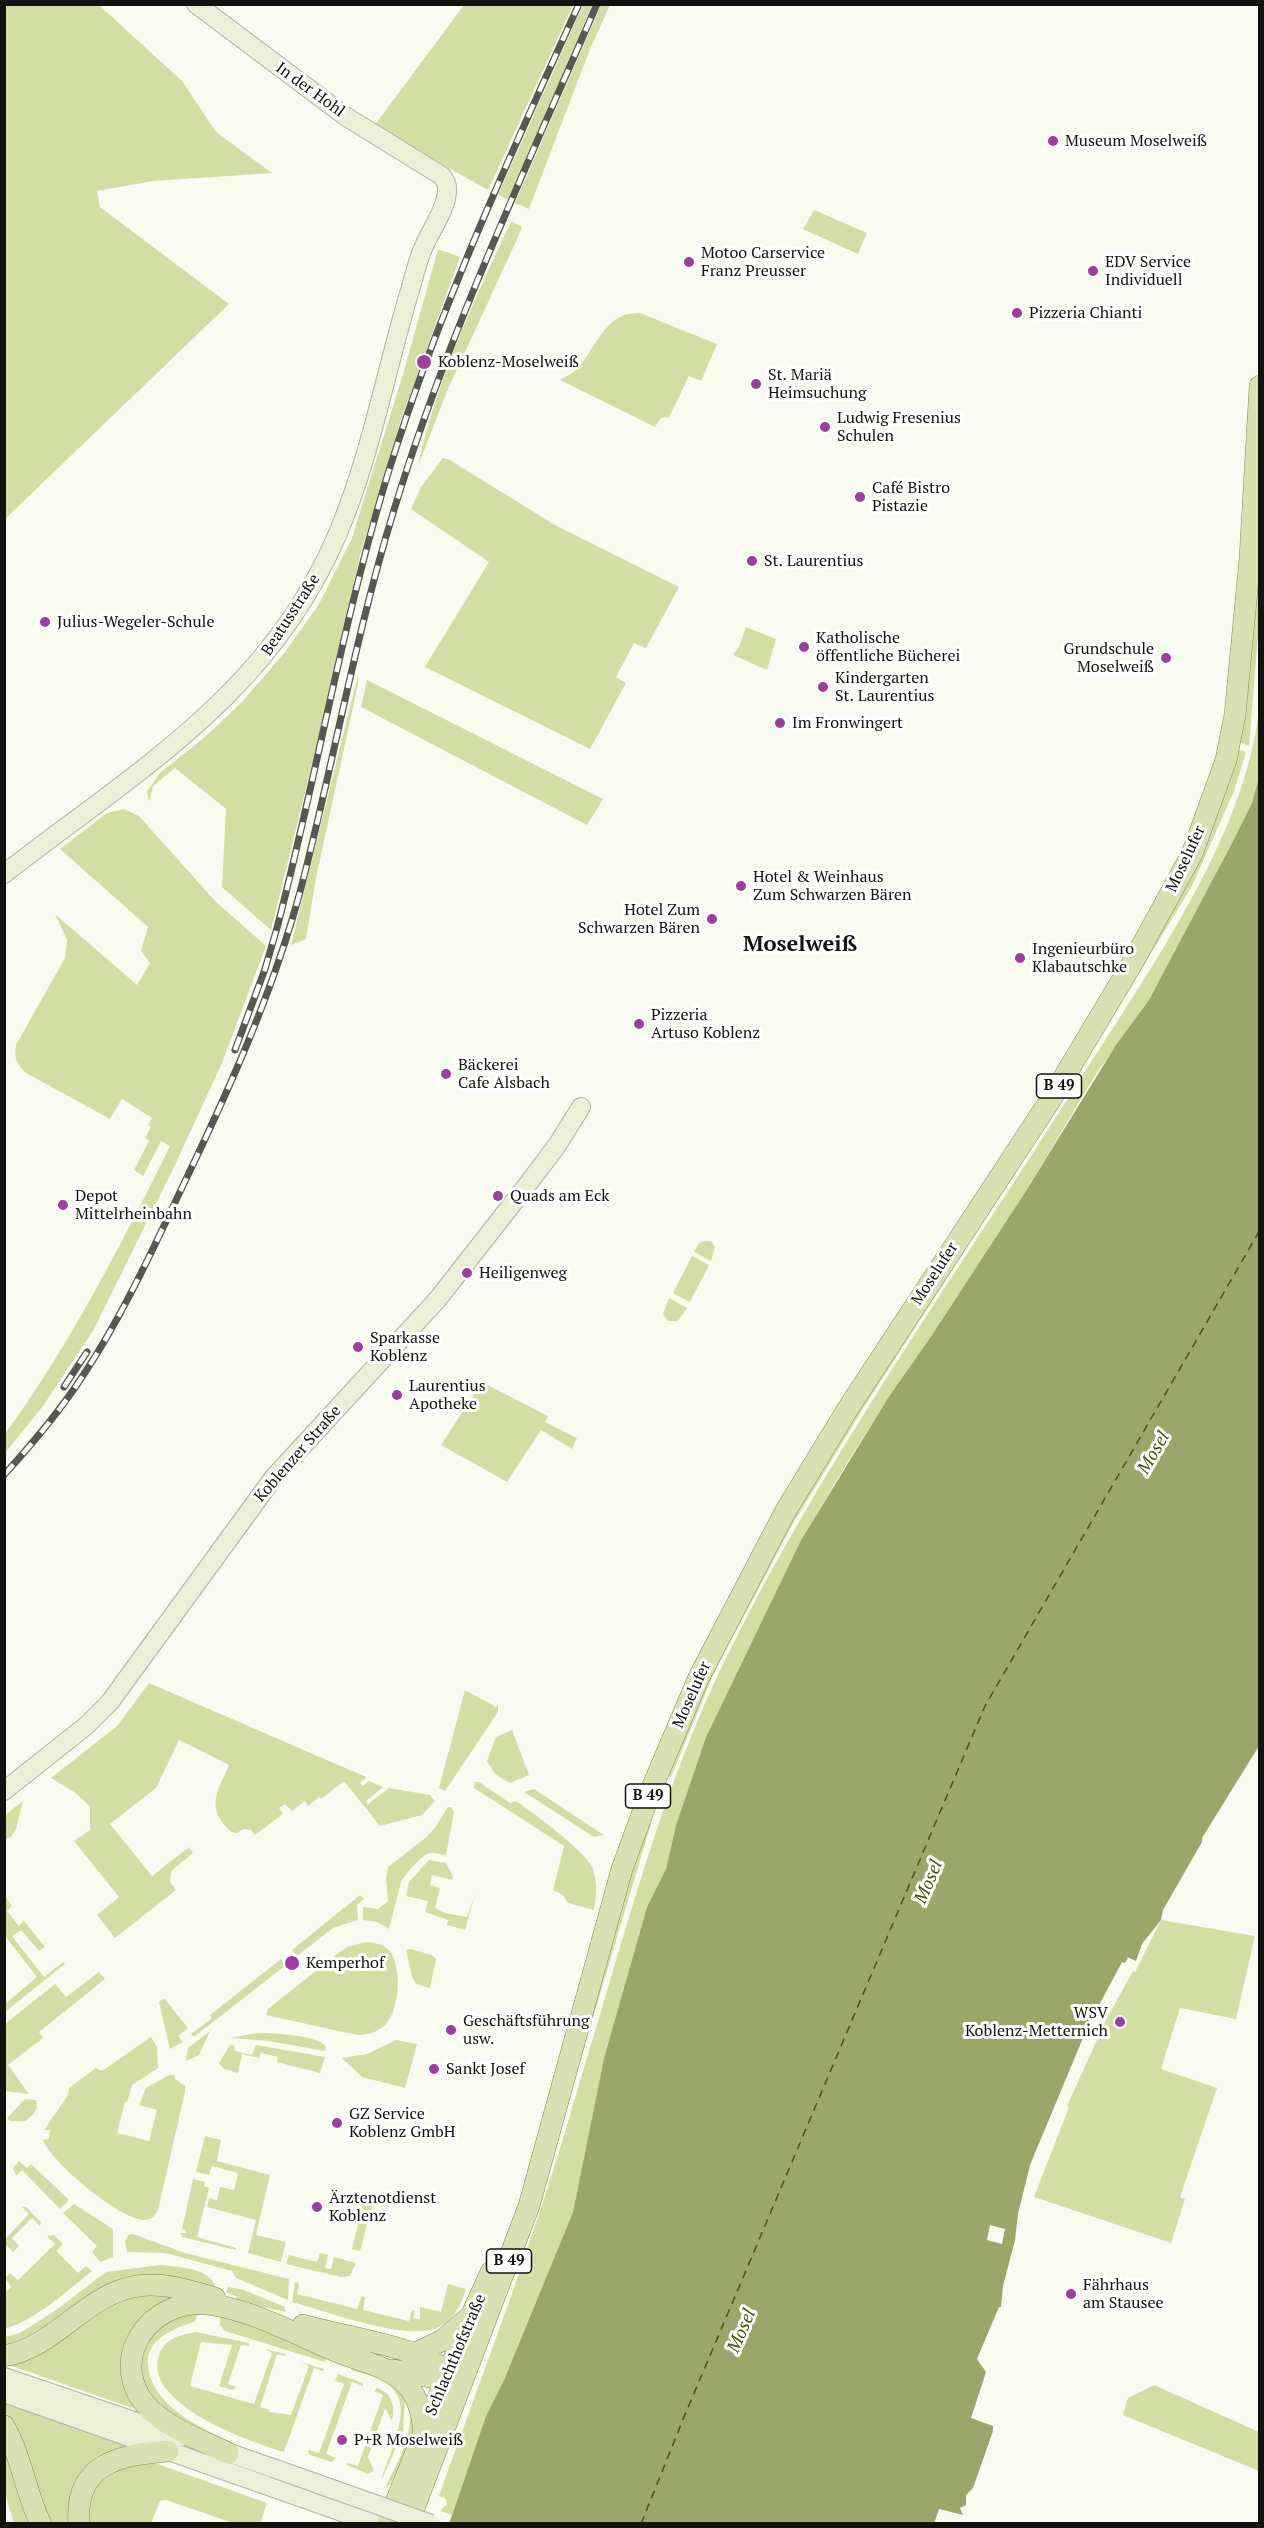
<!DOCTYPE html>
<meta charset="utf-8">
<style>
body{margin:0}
#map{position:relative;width:1264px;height:2528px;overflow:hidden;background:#f9fbf1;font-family:"PT Serif",serif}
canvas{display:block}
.frame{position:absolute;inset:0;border:6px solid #12130f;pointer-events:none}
</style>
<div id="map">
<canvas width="1264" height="2528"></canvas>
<div class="frame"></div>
</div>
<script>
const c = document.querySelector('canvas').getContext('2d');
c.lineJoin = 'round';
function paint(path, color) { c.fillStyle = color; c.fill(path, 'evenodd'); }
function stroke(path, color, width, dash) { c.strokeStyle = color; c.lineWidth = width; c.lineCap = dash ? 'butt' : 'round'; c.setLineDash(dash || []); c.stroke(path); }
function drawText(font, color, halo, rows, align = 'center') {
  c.font = font + ' "PT Serif",serif'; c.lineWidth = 6; c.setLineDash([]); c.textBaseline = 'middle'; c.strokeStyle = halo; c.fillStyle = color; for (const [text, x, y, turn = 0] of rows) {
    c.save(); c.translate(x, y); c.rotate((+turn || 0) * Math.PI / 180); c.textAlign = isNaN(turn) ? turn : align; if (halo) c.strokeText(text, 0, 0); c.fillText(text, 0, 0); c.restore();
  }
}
const green = new Path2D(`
 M5 4 99 5 182 81 216 132 272 173 153 181 97 191 100 207 229 304 5 519Z
 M464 5H573L488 190 374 126Z
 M583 5H592L509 200 498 195Z
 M601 5H610L590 49 529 209 515 203Z
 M814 210 867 233 858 254 803 229Z
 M511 221 522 227 518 237 448 389 418 466C436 381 475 299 511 221Z
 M438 249 460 257 400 422 360 555 335 671 271 930 222 887 226 809 175 768 153 786 149 802 147 791 160 773 206 736 241 703 285 652 319 604 352 538 404 371Z
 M640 313 717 344 701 381 689 376 669 417 661 418 655 427 560 380C565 377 572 374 576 370 596 349 605 311 640 313Z
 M443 458 448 459 555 525 679 587 646 648 634 643 616 677 626 683 590 749 425 667 489 562 411 509 421 487Z
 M1259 482 1260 612 1249 746 1237 741Z
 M746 627 776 639 767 670 733 655 739 647Z
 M358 675V684L316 878 306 939 291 945Z
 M367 680 603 799 587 825 361 707Z
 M1259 708V777L1252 803 1196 915 1149 1000 1096 1074 1024 1194 932 1335 888 1398 839 1476 801 1540 706 1737 676 1825 666 1869 647 1907 604 2058 573 2212 504 2380 486 2416 452 2515 440 2511 447 2504 446 2499 439 2496C472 2402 508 2309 539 2214 554 2170 567 2125 580 2081 624 1939 660 1792 726 1658 823 1461 956 1275 1074 1089 1143 979 1246 838 1259 708Z
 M1236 749 1246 752 1234 791 1192 886 1061 1101 866 1404 791 1527 714 1673 671 1777 666 1775 709 1671 785 1523 1193 870C1211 830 1228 792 1236 749Z
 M124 809 139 816 215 901 266 946 222 1063 175 1165 93 1331 43 1406 5 1453V1434C71 1343 121 1245 170 1146L161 1141 143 1176 134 1170 149 1141 145 1138 151 1127 148 1125 152 1118 122 1099 110 1119 26 1073C16 1064 14 1058 16 1045L65 958 67 940 55 914 137 985 150 963 141 951 148 927 60 849 107 813Z
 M704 1241H711L715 1247 711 1261 694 1252 699 1243Z
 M692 1256 709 1265 690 1302 673 1293Z
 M669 1298 687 1308 678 1321H668L663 1314Z
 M482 1382 548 1416 545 1422 577 1438 572 1449 541 1430 507 1482 441 1445Z
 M149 1683 366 1777 360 1783 363 1786 369 1781 383 1787 366 1801 368 1804 389 1788 430 1795 435 1801 422 1815 380 1826 344 1781 321 1799 319 1797 308 1806 305 1801 292 1811 285 1804 279 1808 283 1814 255 1835 251 1830 243 1829 237 1833 231 1832C205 1807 217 1793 229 1765L179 1740 156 1788 110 1824 152 1876 189 1847 193 1853 171 1871 170 1882 176 1890 115 1938 97 1915 119 1897 74 1841 90 1830V1806L74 1792 51 1778 117 1726Z
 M465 1690 496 1707 498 1705V1712L445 1791 439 1788Z
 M512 1730 529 1775 510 1783 495 1774 487 1761 496 1737Z
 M475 1782H479L510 1803 516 1801C530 1810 590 1855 593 1869 597 1883 597 1896 594 1910L568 1903 563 1895 553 1890 564 1846 474 1788Z
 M534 1789 604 1835 594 1837 524 1792Z
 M23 1801 16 1829 11 1837 5 1839V1815Z
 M448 1807H451L454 1812 446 1855C441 1855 434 1852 430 1853 422 1854 405 1875 401 1882L389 1929 377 1922 363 1920V1907L378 1909 388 1901 386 1878 388 1867 424 1839 435 1828Z
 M648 1823 651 1824 535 2211 625 1893Z
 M429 1860 446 1863 453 1876 452 1880 432 1875 430 1885 440 1888 435 1908 445 1913 467 1917 475 1894 465 1930 447 1925 448 1920 425 1912 428 1901 406 1896 409 1882Z
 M360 1895 364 1899 357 1905 358 1920 333 1928 297 1956 292 1950Z
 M5 1896 12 1906 7 1911 19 1926 24 1921 45 1947 39 1951 21 1930 12 1936 44 1977 63 1962 65 1964 5 2012V2004L37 1977 5 1936Z
 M1161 1920 1255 1936 1236 2019 1180 2008 1161 2069 1217 2088 1180 2197 1185 2199 1171 2243 1034 2197 1069 2107 1067 2106 1106 2020 1133 1971 1135 1972Z
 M367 1942C375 1943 383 1944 389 1950 403 1967 400 2013 383 2027 375 2033 367 2035 357 2035L266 2015 268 2009 337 1954 347 1947Z
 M411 1949 432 1955 436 1959 430 1988 416 1984 412 1977 406 1950Z
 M281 1959 286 1965 194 2037 191 2034 212 2018 210 2015Z
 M99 1972 105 1979 39 2032 43 2038 8 2065 29 2094 5 2091V2024L55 1984 66 1997Z
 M164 1998 188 2028 178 2036 183 2042 170 2049 159 2002Z
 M210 2031 199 2055 186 2061 188 2048Z
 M257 2033C271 2033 320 2035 326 2047L325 2051 269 2041 231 2038Z
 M151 2037 157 2047 158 2068 132 2085 127 2102H125L117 2133 149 2141 157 2110 139 2105 146 2088 169 2075H175V2079L185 2086V2092L158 2210C155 2216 151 2220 144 2220 120 2220 51 2162 43 2140L49 2139 50 2130H44L68 2095 69 2088 96 2068 102 2071Z
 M396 2040 417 2044 405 2088 362 2077 342 2058 367 2054Z
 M230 2045 235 2046 234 2051 252 2055 256 2045 325 2057 320 2073 277 2062 278 2057 261 2053 259 2058 242 2054 238 2073 224 2069 219 2063Z
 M25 2099 36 2100C39 2110 33 2116 25 2121H10L7 2118Z
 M205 2136 221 2140 217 2161 270 2175 256 2235 286 2242 281 2262 248 2253 256 2220 207 2207 209 2198 217 2200 220 2187 234 2190 238 2173 212 2166 209 2175 196 2172Z
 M19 2161 27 2168 31 2164 68 2199V2201L60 2209 22 2170 16 2176 13 2168Z
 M193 2179 205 2182 204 2186 209 2188 197 2237 236 2248V2250L182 2237 180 2233H185L186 2230 182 2229Z
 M364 2201 373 2203 360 2251 352 2249Z
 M74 2204 113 2229V2257L100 2262 92 2252 97 2246 63 2213Z
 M22 2207H26L41 2222 40 2226 32 2218 12 2238 19 2246 13 2252 6 2245 5 2246V2239L29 2214Z
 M133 2234 185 2253 289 2279 288 2300 236 2278 232 2271 165 2253 127 2252 125 2242 128 2235Z
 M54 2235 63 2244 56 2251 78 2273 86 2266 92 2271C66 2292 37 2319 5 2329V2293L11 2287 5 2278 10 2273 18 2280 55 2244 47 2236Z
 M320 2253 328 2255 325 2268 331 2269 334 2257 356 2263 350 2276 341 2277 286 2264 289 2255 317 2262Z
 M160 2265C178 2267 211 2267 216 2289L155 2280 49 2331 5 2350V2337L20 2333 56 2310 106 2272Z
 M295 2282 299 2283 297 2294 357 2309 362 2296 365 2297 363 2310 409 2321 412 2310 415 2311 413 2318 420 2319V2307L441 2312 448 2284 466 2289C461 2305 453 2322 436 2328 404 2341 326 2311 292 2302Z
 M228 2287 244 2290 285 2307 286 2312 236 2301 237 2297 226 2292Z
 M145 2292 187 2296 141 2320 138 2410 9 2365 109 2303Z
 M199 2313 194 2322C175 2328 145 2339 148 2366 154 2413 213 2432 251 2452L190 2429 146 2393 139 2373 148 2335 169 2316Z
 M220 2315 326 2355 325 2362 225 2331 220 2325Z
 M196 2332 249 2343V2346L241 2345 228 2384 237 2387 232 2390 219 2386 232 2345 201 2342 190 2386 254 2404 272 2353 265 2349 286 2354 285 2356 277 2354 260 2407 269 2410V2412L291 2415 309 2366 301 2362 324 2369 323 2371 314 2368 284 2452C250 2442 142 2404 159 2355 165 2338 180 2335 196 2332Z
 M352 2367 382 2374 405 2398 403 2432 382 2479C383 2471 388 2461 391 2453 409 2402 406 2383 351 2370Z
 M338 2374 363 2383V2386L352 2382 326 2454 336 2458 332 2462 310 2455 308 2452 309 2450 319 2453 344 2384 335 2381Z
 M1154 2385 1259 2432V2471L1123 2415 1128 2398Z
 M377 2388C392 2393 396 2407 392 2421L385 2408 368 2457 374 2471 368 2474 347 2465 348 2463 358 2466 383 2395 374 2391Z
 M4 2401 129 2446 114 2451 74 2523H48L10 2420 5 2412Z
 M411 2414 414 2432 398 2471 388 2487 386 2486 401 2455 408 2435Z
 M4 2441 32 2523H14L13 2520 5 2494Z
 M134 2461 155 2463 267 2503 260 2524 233 2523 166 2500 160 2501 151 2523H86C92 2475 92 2482 134 2461Z`);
const water = new Path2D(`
 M1259 777V1746L1202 1838V1842L1163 1910 1161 1920 1142 1944 1136 1961 1125 1956 1128 1958 1125 1963 1122 1962 1088 2026 1030 2165 1018 2214 1015 2240 1003 2286 1001 2307H999L977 2359 986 2372 971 2418 993 2426V2431L973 2488 966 2495V2505L960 2508 963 2515 939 2509 934 2524H449L486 2416 504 2380 573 2212 604 2058 647 1907 666 1869 676 1825 706 1737 801 1540 888 1398 932 1335 1024 1194 1116 1045 1149 1000 1230 847 1252 803Z`);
const pier = new Path2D(`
 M990 2225 1005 2229 1002 2244 987 2240Z`);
const ferry = new Path2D(`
 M641 2524 684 2417 985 1706 1260 1230`);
const secondary = new Path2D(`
 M4 874C137 770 270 695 338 533 371 455 386 370 410 290 414 277 417 263 422 251 429 232 445 212 447 193 448 186 446 181 442 176L345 116 196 4
 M4 1791 87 1725 110 1702 274 1477 437 1300 528 1184 558 1144 581 1107
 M4 2377 181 2437
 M4 2393 376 2524
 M215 2448 273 2468`);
const primary = new Path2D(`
 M303 2325C334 2335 427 2348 444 2371 451 2381 451 2395 451 2407
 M416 2353 443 2340 467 2319
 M4 2356C57 2347 86 2293 138 2286 164 2282 191 2291 215 2298
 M393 2370 435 2378 456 2374
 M4 2426C22 2457 25 2492 41 2524
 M228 2453C201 2440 166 2428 146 2405 111 2364 142 2309 192 2304 234 2300 299 2336 338 2352 360 2361 387 2366 404 2382 418 2395 422 2413 424 2432
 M79 2524C74 2463 120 2455 168 2451
 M387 2524 472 2314 491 2272
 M408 2524 529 2206 622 1869 651 1790 699 1677 785 1512 847 1410 1051 1099 1133 962 1192 854 1226 760 1235 715 1250 558 1260 386`);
const rail = new Path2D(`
 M235 1050 265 969 277 928C317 775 343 618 390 467 440 307 510 156 579 4
 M64 1387 87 1352
 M4 1475C33 1443 61 1410 84 1374 125 1312 156 1242 188 1175 232 1083 273 991 300 892 333 766 355 636 394 510 447 336 525 171 597 4`);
const secondaryBridge = new Path2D(`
 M273 2468 431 2524`);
const markers = [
 [1053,141,6,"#9f3ba1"],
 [689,262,6,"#9f3ba1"],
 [1093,271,6,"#9f3ba1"],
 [1017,313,6,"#9f3ba1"],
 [424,362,8,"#9f3ba1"],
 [756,384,6,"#9f3ba1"],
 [825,427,6,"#9f3ba1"],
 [860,497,6,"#9f3ba1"],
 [752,561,6,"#9f3ba1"],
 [45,622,6,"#9f3ba1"],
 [804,647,6,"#9f3ba1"],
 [1166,658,6,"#9f3ba1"],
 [823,687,6,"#9f3ba1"],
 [780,723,6,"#9f3ba1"],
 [741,886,6,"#9f3ba1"],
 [712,919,6,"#9f3ba1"],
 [1020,958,6,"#9f3ba1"],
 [639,1024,6,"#9f3ba1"],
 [446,1074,6,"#9f3ba1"],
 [498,1196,6,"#9f3ba1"],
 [63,1205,6,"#9f3ba1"],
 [467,1273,6,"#9f3ba1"],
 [358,1347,6,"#9f3ba1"],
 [397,1395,6,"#9f3ba1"],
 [292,1963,8,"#9f3ba1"],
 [1120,2022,6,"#9f3ba1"],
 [451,2030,6,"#9f3ba1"],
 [434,2069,6,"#9f3ba1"],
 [337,2123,6,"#9f3ba1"],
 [317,2207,6,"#9f3ba1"],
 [1071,2294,6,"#9f3ba1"],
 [342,2440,6,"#9f3ba1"]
];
const shields = [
 [1059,1086,45],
 [648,1796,45],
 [509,2261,45]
];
const shieldNames = [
 ["B 49",1059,1086],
 ["B 49",648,1796],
 ["B 49",509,2261]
];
const streetNames = [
 ["In der Hohl",310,90,36],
 ["Beatusstraße",291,615,-57],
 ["Moselufer",1186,859,-65],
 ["Moselufer",935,1274,-57],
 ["Koblenzer Straße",298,1454,-49],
 ["Moselufer",692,1695,-66],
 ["Schlachthofstraße",456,2355,-67]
];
const poiNames = [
 ["Museum Moselweiß",1065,141],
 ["Motoo Carservice",701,253],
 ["Franz Preusser",701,271],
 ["EDV Service",1105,262],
 ["Individuell",1105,280],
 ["Pizzeria Chianti",1029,313],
 ["Koblenz-Moselweiß",438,362],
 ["St. Mariä",768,375],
 ["Heimsuchung",768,393],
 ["Ludwig Fresenius",837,418],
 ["Schulen",837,436],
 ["Café Bistro",872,488],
 ["Pistazie",872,506],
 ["St. Laurentius",764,561],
 ["Julius-Wegeler-Schule",57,622],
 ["Katholische",816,638],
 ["öffentliche Bücherei",816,656],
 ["Grundschule",1154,649,"right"],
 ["Moselweiß",1154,667,"right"],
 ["Kindergarten",835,678],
 ["St. Laurentius",835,696],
 ["Im Fronwingert",792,723],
 ["Hotel & Weinhaus",753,877],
 ["Zum Schwarzen Bären",753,895],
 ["Hotel Zum",700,910,"right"],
 ["Schwarzen Bären",700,928,"right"],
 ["Ingenieurbüro",1032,949],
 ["Klabautschke",1032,967],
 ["Pizzeria",651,1015],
 ["Artuso Koblenz",651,1033],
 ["Bäckerei",458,1065],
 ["Cafe Alsbach",458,1083],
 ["Depot",75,1196],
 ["Mittelrheinbahn",75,1214],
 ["Quads am Eck",510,1196],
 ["Heiligenweg",479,1273],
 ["Sparkasse",370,1338],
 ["Koblenz",370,1356],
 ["Laurentius",409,1386],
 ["Apotheke",409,1404],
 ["Kemperhof",306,1963],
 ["WSV",1108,2013,"right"],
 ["Koblenz-Metternich",1108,2031,"right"],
 ["Geschäftsführung",463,2021],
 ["usw.",463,2039],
 ["Sankt Josef",446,2069],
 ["GZ Service",349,2114],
 ["Koblenz GmbH",349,2132],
 ["Ärztenotdienst",329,2198],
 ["Koblenz",329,2216],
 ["Fährhaus",1083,2285],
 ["am Stausee",1083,2303],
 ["P+R Moselweiß",354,2440]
];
const waterNames = [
 ["Mosel",1154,1453,-60],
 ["Mosel",929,1882,-67],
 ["Mosel",742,2331,-67]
];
const districtNames = [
 ["Moselweiß",800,945]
];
paint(green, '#d3dea4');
paint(water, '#9ba66a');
paint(pier, '#f9fbf1');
stroke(ferry, '#4b540c', 1.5, [8, 6]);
stroke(secondary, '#afb1a7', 20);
stroke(primary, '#828c59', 22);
stroke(secondary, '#ecf0d9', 18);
stroke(primary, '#d9e1b3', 21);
stroke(rail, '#565852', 7);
stroke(rail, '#fff', 4.5, [14]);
stroke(secondaryBridge, '#afb1a7', 20, []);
stroke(secondaryBridge, '#ecf0d9', 18);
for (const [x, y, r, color] of markers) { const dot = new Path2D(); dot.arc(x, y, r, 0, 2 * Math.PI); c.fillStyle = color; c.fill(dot); stroke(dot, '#fff', 2); }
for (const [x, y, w] of shields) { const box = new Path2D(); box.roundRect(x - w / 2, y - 12, w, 24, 4.5); c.fillStyle = '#fff'; c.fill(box); stroke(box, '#12130f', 1.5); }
drawText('bold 15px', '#12130f', null, shieldNames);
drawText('16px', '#12130f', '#fff', streetNames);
drawText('16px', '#12130f', '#fff', poiNames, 'left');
drawText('italic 18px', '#4b540c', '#fff', waterNames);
drawText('bold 22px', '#12130f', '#fff', districtNames);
</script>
